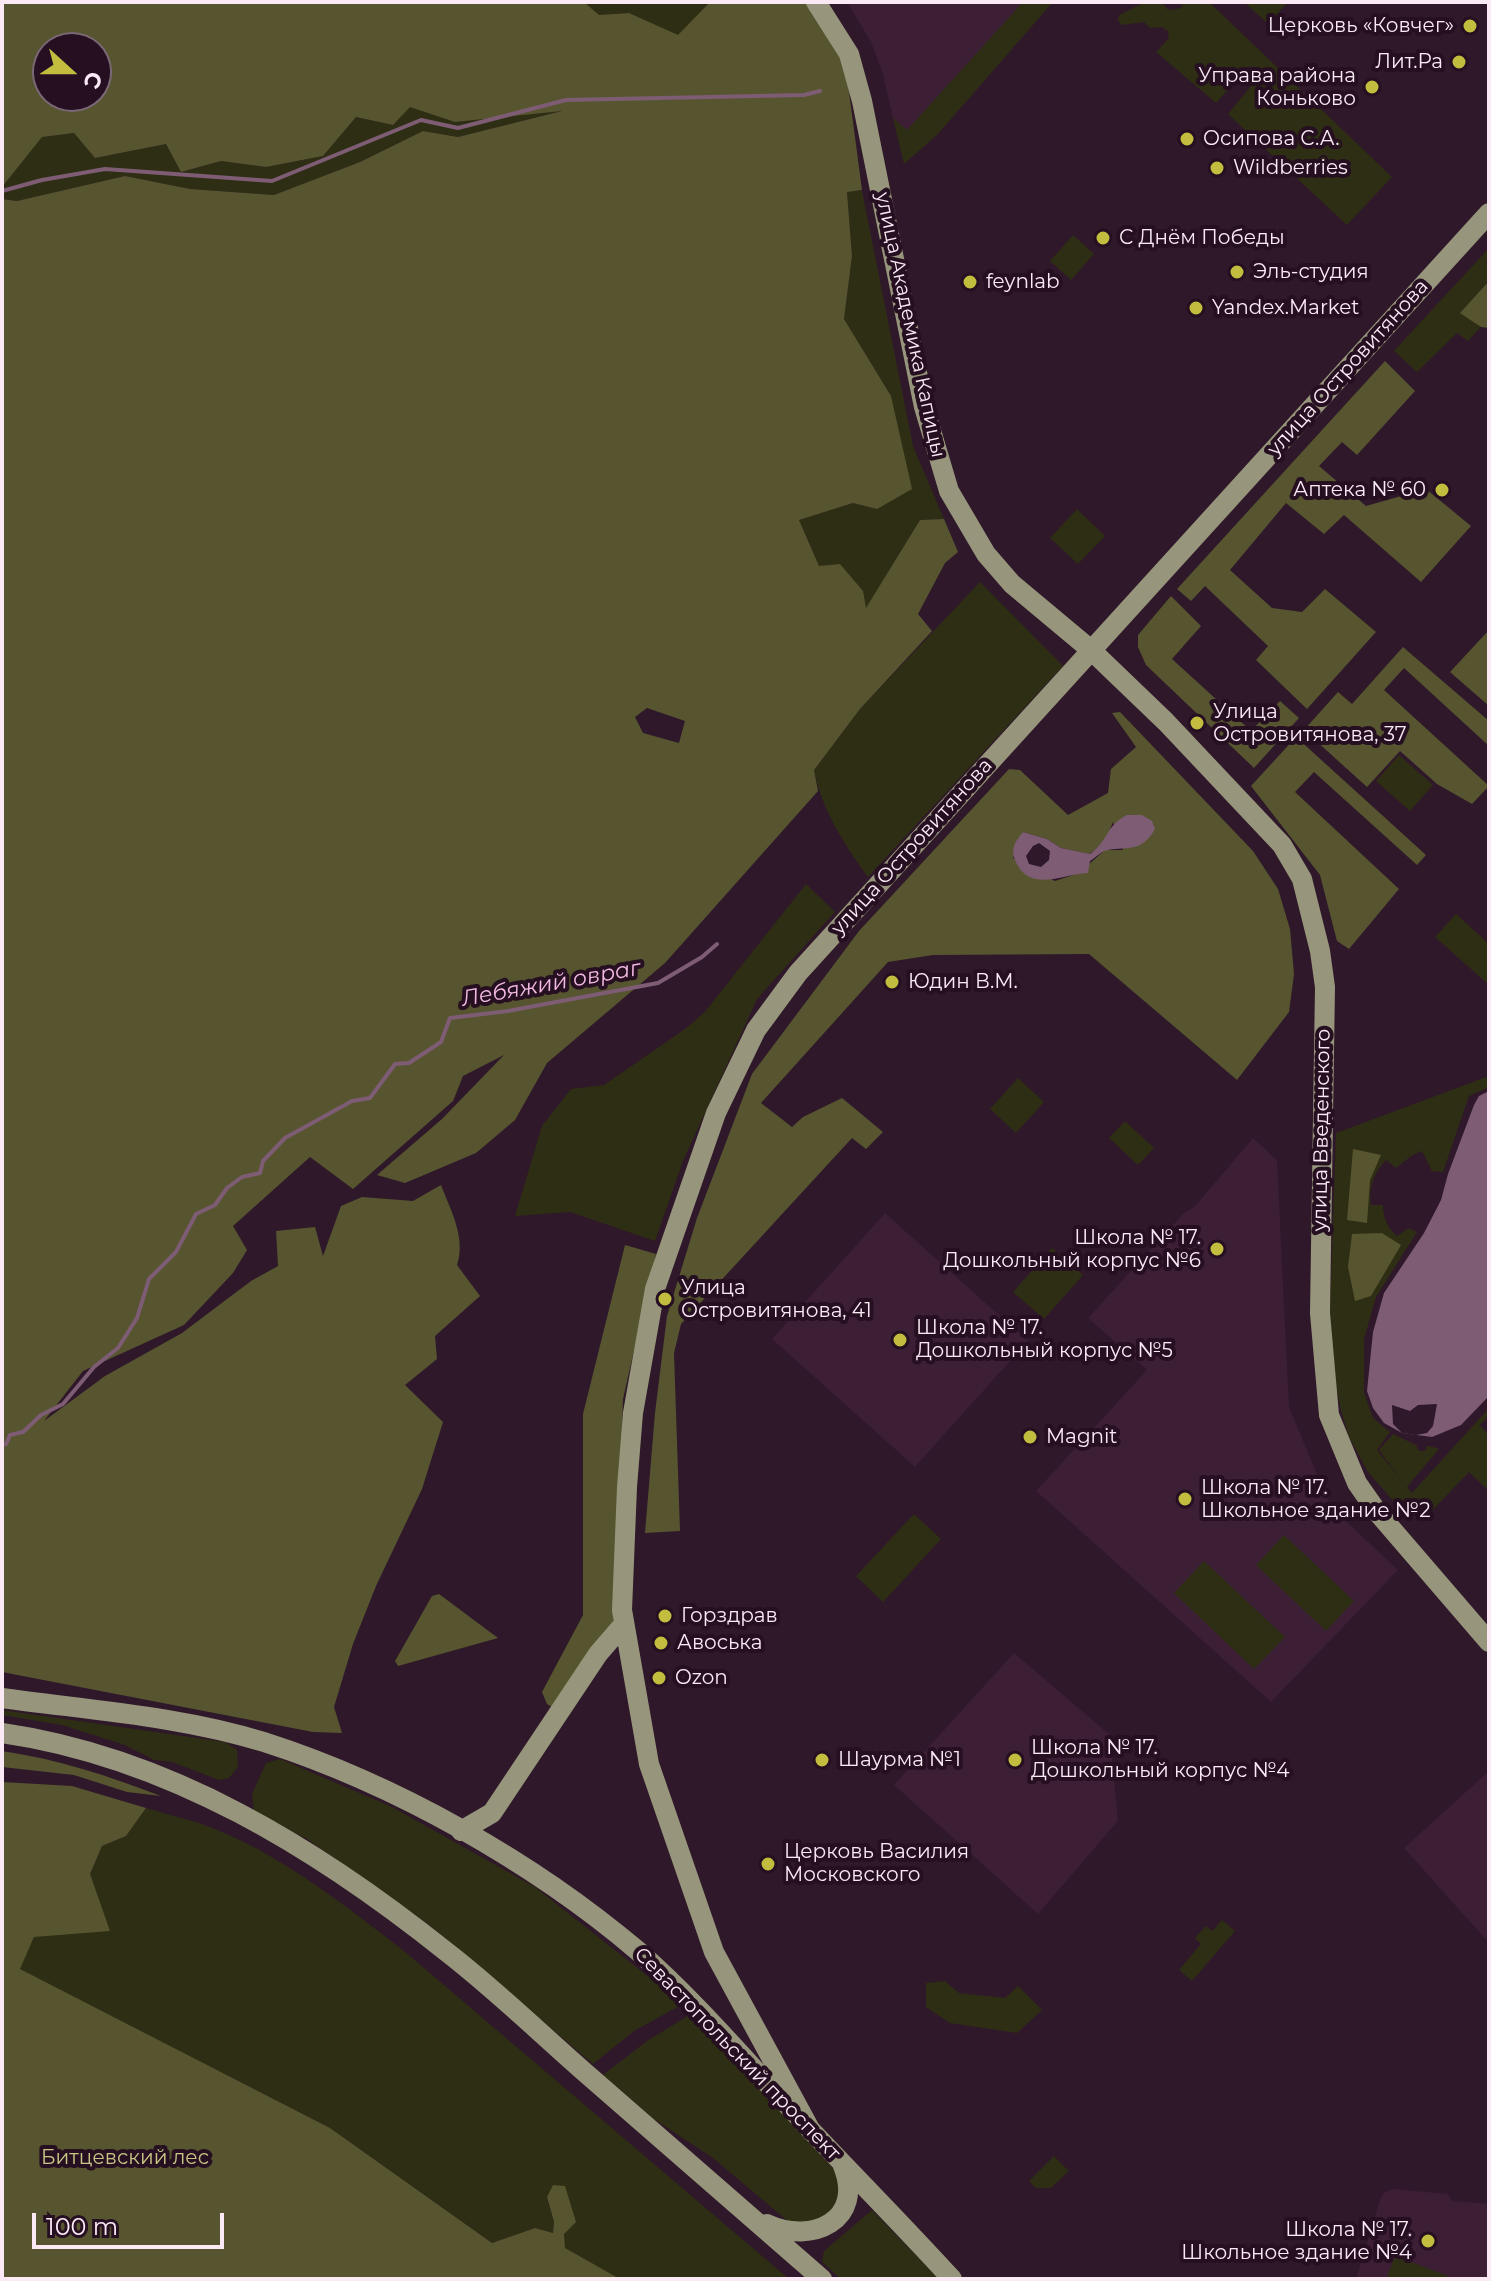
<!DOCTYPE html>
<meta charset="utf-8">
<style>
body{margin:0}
#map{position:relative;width:1491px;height:2281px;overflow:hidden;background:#2f1829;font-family:Montserrat,sans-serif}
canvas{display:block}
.frame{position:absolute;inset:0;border:4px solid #fbeaf6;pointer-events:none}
.north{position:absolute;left:32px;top:32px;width:80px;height:80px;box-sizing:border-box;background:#250f20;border:2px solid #7b6776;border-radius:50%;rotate:111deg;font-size:22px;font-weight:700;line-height:32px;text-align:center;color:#fbeaf6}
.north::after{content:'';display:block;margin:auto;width:28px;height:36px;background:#c2bd3f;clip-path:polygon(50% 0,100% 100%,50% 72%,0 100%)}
.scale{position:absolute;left:32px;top:2213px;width:192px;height:36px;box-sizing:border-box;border:4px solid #fbeaf6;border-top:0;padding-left:10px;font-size:24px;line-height:28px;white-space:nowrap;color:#fbeaf6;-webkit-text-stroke:6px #250f20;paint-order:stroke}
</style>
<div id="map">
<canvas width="1491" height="2281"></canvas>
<div class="frame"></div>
<div class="north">С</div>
<div class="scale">100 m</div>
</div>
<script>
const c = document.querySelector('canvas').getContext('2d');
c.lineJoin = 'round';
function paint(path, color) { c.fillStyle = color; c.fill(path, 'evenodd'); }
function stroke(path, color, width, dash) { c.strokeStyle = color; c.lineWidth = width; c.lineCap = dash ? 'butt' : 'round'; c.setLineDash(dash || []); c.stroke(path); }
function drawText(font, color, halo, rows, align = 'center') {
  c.font = font + ' Montserrat,sans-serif'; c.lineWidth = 8; c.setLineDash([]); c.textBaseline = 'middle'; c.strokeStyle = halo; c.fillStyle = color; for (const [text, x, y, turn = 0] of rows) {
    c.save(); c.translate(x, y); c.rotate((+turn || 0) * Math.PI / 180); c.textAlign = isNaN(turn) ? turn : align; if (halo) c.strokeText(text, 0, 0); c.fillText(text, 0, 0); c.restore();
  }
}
const built = new Path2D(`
 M847 2H1023L907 131 893 118 882 71 871 42Z
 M1253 1138 1277 1160 1289 1407 1330 1506 1398 1570 1271 1702 1036 1491 1147 1370 1088 1318 1184 1213 1195 1206Z
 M885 1213 1028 1341 915 1467 772 1339Z
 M1014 1653 1110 1735 1118 1821 1038 1914 894 1785Z
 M1489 1771V1943L1404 1848Z
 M1393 2189 1448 2194 1452 2201 1489 2204V2279H1356L1381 2197 1385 2192Z`);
const green = new Path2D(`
 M584 2H710L678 36 629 13 599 15Z
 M1023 2H1053L937 135 904 164 893 118 907 130Z
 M1145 2H1162L1167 9 1173 10 1183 7 1179 2H1209L1392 177 1347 225 1228 114 1260 75 1249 66 1216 103 1156 52 1169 38 1168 31 1162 27 1150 28 1144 22 1121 25 1118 20 1119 15Z
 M1244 2H1288L1268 24Z
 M410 106 455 122 570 109 458 137 423 131 360 162 274 195 190 189 125 176 17 201 2 199V187L41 137 74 133 95 158 166 144 181 172 221 161 266 167 323 156 356 117 393 125Z
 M847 191H862L913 446 944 519 920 520 866 609 819 566 799 520 853 503 877 509 891 396 844 319 852 256Z
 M1073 235 1094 254 1071 280 1050 261Z
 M1489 248V281L1461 312 1481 327 1468 341 1457 333 1417 372 1394 351Z
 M1077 509 1105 536 1078 564 1050 538Z
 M980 582 1063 666 868 877C845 846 821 808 814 770L860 709Z
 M1399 755 1433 785 1410 811 1376 781Z
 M806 884 835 912 757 999 683 1161 655 1241 570 1212 515 1216 542 1126 571 1089 604 1085 685 1029 704 1013Z
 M1456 914 1489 944V985L1435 937Z
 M1489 1076V1087L1469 1096 1443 1172 1432 1171 1422 1151 1411 1156 1396 1168 1386 1160C1374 1172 1368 1188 1371 1205H1383C1383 1218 1387 1227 1397 1236L1409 1228 1417 1232 1376 1297 1364 1339V1393L1373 1418 1390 1432 1377 1450 1402 1481 1379 1450 1393 1434 1416 1445 1419 1451H1425L1427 1446 1437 1448 1438 1450 1407 1487 1412 1493 1489 1408V1416L1480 1425 1489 1435V1491L1469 1472 1426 1517 1397 1505 1368 1472 1349 1437 1341 1410 1334 1378 1330 1312 1336 1133Z
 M1018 1078 1044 1102 1016 1133 990 1109Z
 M1125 1121 1154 1148 1138 1165 1109 1138Z
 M1052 1248 1083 1275 1044 1319 1013 1292Z
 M914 1514 941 1539 883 1602 856 1576Z
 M1284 1535 1354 1601 1326 1631 1256 1565Z
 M1204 1561 1285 1637 1254 1669 1174 1593Z
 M2 1710 225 1742 237 1750 238 1767 229 1778 219 1780 172 1762 154 1760 125 1745 62 1725 2 1715Z
 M280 1759 392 1807 535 1887 683 2004 634 2031 593 2064 428 1924 307 1839 254 1812 252 1794 266 1763Z
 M146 1808C169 1815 194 1820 217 1830 281 1855 350 1909 404 1951L789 2279H620L564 2248 565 2187 554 2185 547 2198 554 2222 553 2233 535 2228 492 2243 330 2128 19 1969 34 1937 90 1874 102 1846 126 1836Z
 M1222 1920 1235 1931 1192 1981 1179 1970 1201 1944 1195 1938 1206 1926 1212 1931Z
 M945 1981 959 1993 1005 1998 1018 1986 1042 2010 1017 2033 950 2023 926 2007V1983Z
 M691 2014 839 2175V2198L824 2220 790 2223 713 2158 654 2119 603 2075 647 2041Z
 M1054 2156 1069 2171 1051 2188H1036L1029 2181Z
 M872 2210 939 2279H841L822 2262 824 2251Z
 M1395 2256 1448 2276 1447 2279H1386Z`);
const forest = new Path2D(`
 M2 2H584L599 15 629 13 678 35 710 2H809L844 54 862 190 847 192 852 256 844 319 891 396 912 489 877 509 853 503 799 520 819 566 840 564 863 591 866 608 920 520 944 519 958 552 945 563 918 614 932 631 860 709 814 770 818 791 665 963 547 1063 515 1120 476 1153 405 1183 377 1175 442 1119 504 1055 463 1076 453 1101 353 1189 310 1157 233 1226 247 1250 233 1273 184 1325 83 1371 44 1421 105 1376 182 1333 251 1281 278 1266 276 1231 315 1227 323 1256 341 1206 362 1197 413 1201 441 1185C451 1211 466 1238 457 1265L480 1296 435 1336 437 1359 405 1385 443 1422 422 1489 376 1586 353 1644 334 1707 342 1733 313 1732 2 1672V199L17 201 125 176 190 189 274 195 360 162 423 131 458 137 562 111 455 122 410 107 393 125 356 117 323 156 266 167 221 161 181 172 166 144 95 158 74 133 42 137 2 187ZM48 48H96V96H48ZM647 708 685 721 679 743 643 733 635 717Z
 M1489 281V328L1481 327 1460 313Z
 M1385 361 1415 391 1357 455 1342 442 1319 466 1366 506 1426 489 1471 526 1421 582 1344 515 1324 534 1286 503 1230 570 1272 608 1302 612 1325 589 1376 632 1307 709 1256 660 1268 646 1205 586 1191 601 1177 589Z
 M1171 596 1201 626 1172 659 1251 731 1280 701 1299 718 1254 768 1146 665 1138 647V635Z
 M1489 630V706L1450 672Z
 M1403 647 1489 721V746L1404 668 1384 690 1489 786 1472 804 1437 784 1400 751 1367 787 1304 730 1338 692 1352 704Z
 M1120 712 1253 851 1278 889 1290 929 1294 974 1289 1012 1237 1080 1089 954 933 955 888 962 761 1103 792 1127 803 1117 842 1098 883 1132 866 1149 852 1138 681 1324 674 1353 680 1531 645 1533 655 1413 667 1316 697 1218 752 1074 859 931 1009 769 1020 770 1068 815 1108 793 1111 769 1136 747 1112 713ZM1113 822 1123 850H1105L1079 873 1055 881 1013 858 1023 832 1047 839 1061 848 1089 854 1104 844Z
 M1296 737 1426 855 1417 865 1314 772 1295 792 1399 889 1349 949 1337 941 1320 875 1251 786Z
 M1353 1149 1381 1155 1370 1180 1367 1223 1347 1220Z
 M1382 1233 1401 1245 1371 1296 1355 1301 1348 1267 1352 1234Z
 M625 1245 656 1254 623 1399 617 1617 552 1707 547 1704 542 1692 583 1615V1414Z
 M439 1594 498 1638 398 1666 395 1661 432 1596Z
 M2 1751C57 1759 109 1776 161 1796L127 1792 74 1775 2 1767Z
 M2 1782 72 1786 146 1808 126 1836 102 1846 90 1874 110 1931 34 1937 20 1969 330 2128 492 2243 535 2228 553 2233 554 2222 547 2197 553 2185 565 2186 576 2222 564 2234 565 2248 620 2279H2Z`);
const water = new Path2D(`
 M1127 815H1142L1152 821 1155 829C1141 853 1129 846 1108 850 1102 851 1096 857 1090 861L1088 873C1063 874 1029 894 1015 860 1010 848 1016 841 1023 832L1047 839 1061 848 1090 854C1110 839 1105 826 1127 815ZM1039 843 1050 851 1049 860 1041 867 1029 864 1026 856 1033 846Z
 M1489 1091V1396L1461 1425 1432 1437 1402 1433 1384 1423 1373 1408 1367 1391 1373 1332 1384 1293 1424 1233 1441 1200 1448 1174 1474 1105 1479 1096Z`);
const pier = new Path2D(`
 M1437 1404 1433 1426 1427 1433 1416 1435 1402 1433 1393 1424 1392 1405 1410 1411 1418 1405Z`);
const stream = new Path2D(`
 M2 191 42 180 105 169 272 181 421 120 458 128 566 100 804 95 820 91
 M2 1445 6 1444 10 1435 23 1432 41 1415 63 1404 94 1367 118 1348 137 1318 149 1279 176 1252 196 1214 215 1205 227 1188 242 1177 260 1173 263 1161 285 1138 352 1101 370 1098 395 1064 409 1063 441 1042 450 1018 508 1011 658 983 702 957 717 944`);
const secondary = new Path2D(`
 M816 2 849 54 862 101 924 407 949 491 986 554 1012 584 1091 650 1166 722 1282 845 1302 879 1320 951 1325 987 1320 1313 1329 1415 1357 1483 1378 1513 1489 1642
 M2 1698C89 1710 180 1716 264 1742 395 1784 533 1862 638 1951 694 2000 743 2058 794 2112 846 2168 900 2222 952 2279
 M2 1733C169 1757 318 1849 448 1953 497 1991 542 2035 589 2076 667 2144 745 2211 822 2279
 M461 1831 492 1813 598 1654 623 1625
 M811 2131 714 1952 649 1764 622 1610 627 1487 633 1413 655 1289 716 1113 756 1030 798 973 1489 213
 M767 2224C812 2245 865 2220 843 2166`);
const markers = [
 [1470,26,8,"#c2bd3f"],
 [1459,62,8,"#c2bd3f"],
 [1372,87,8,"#c2bd3f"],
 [1187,139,8,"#c2bd3f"],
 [1217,168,8,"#c2bd3f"],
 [1103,238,8,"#c2bd3f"],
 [1237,272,8,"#c2bd3f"],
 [970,282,8,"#c2bd3f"],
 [1196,308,8,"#c2bd3f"],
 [1442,490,8,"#c2bd3f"],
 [1197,723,8,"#c2bd3f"],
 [892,982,8,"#c2bd3f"],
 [1217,1249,8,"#c2bd3f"],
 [665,1299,8,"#c2bd3f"],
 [900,1340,8,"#c2bd3f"],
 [1030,1437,8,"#c2bd3f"],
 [1185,1499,8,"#c2bd3f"],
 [665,1616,8,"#c2bd3f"],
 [661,1643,8,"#c2bd3f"],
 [659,1678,8,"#c2bd3f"],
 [822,1760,8,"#c2bd3f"],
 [1015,1760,8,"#c2bd3f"],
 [768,1864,8,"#c2bd3f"],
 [1428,2241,8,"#c2bd3f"]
];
const poiNames = [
 ["Церковь «Ковчег»",1454,26,"right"],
 ["Лит.Ра",1443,62,"right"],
 ["Управа района",1356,76,"right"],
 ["Коньково",1356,99,"right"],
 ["Осипова С.А.",1203,139],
 ["Wildberries",1233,168],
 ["С Днём Победы",1119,238],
 ["Эль-студия",1253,272],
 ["feynlab",986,282],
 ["Yandex.Market",1212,308],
 ["Аптека № 60",1426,490,"right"],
 ["Улица",1213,712],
 ["Островитянова, 37",1213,735],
 ["Юдин В.М.",908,982],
 ["Школа № 17.",1201,1238,"right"],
 ["Дошкольный корпус №6",1201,1261,"right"],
 ["Улица",681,1288],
 ["Островитянова, 41",681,1311],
 ["Школа № 17.",916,1328],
 ["Дошкольный корпус №5",916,1351],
 ["Magnit",1046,1437],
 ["Школа № 17.",1201,1488],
 ["Школьное здание №2",1201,1511],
 ["Горздрав",681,1616],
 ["Авоська",677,1643],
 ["Ozon",675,1678],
 ["Школа № 17.",1031,1748],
 ["Дошкольный корпус №4",1031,1771],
 ["Шаурма №1",838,1760],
 ["Церковь Василия",784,1852],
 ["Московского",784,1875],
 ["Школа № 17.",1412,2230,"right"],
 ["Школьное здание №4",1412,2253,"right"]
];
const streetNames = [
 ["улица Академика Капицы",910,325,78],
 ["улица Островитянова",1348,368,-48],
 ["улица Островитянова",912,847,-48],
 ["улица Введенского",1322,1130,-89],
 ["Севастопольский проспект",737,2054,46]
];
const parkNames = [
 ["Битцевский лес",125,2158]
];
const waterNames = [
 ["Лебяжий овраг",551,984,-10]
];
paint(built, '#3c1f35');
paint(green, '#2e2e14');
paint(forest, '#565530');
paint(water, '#7d5c74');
paint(pier, '#2f1829');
stroke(stream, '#7d5c74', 4);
stroke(secondary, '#97967c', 20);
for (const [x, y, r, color] of markers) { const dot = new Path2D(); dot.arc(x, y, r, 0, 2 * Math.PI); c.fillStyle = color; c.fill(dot); stroke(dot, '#250f20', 3); }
drawText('20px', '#fbeaf6', '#250f20', poiNames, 'left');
drawText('20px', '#fbeaf6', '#250f20', streetNames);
drawText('20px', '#c7c685', '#250f20', parkNames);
drawText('italic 22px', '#f2b9e2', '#250f20', waterNames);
</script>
